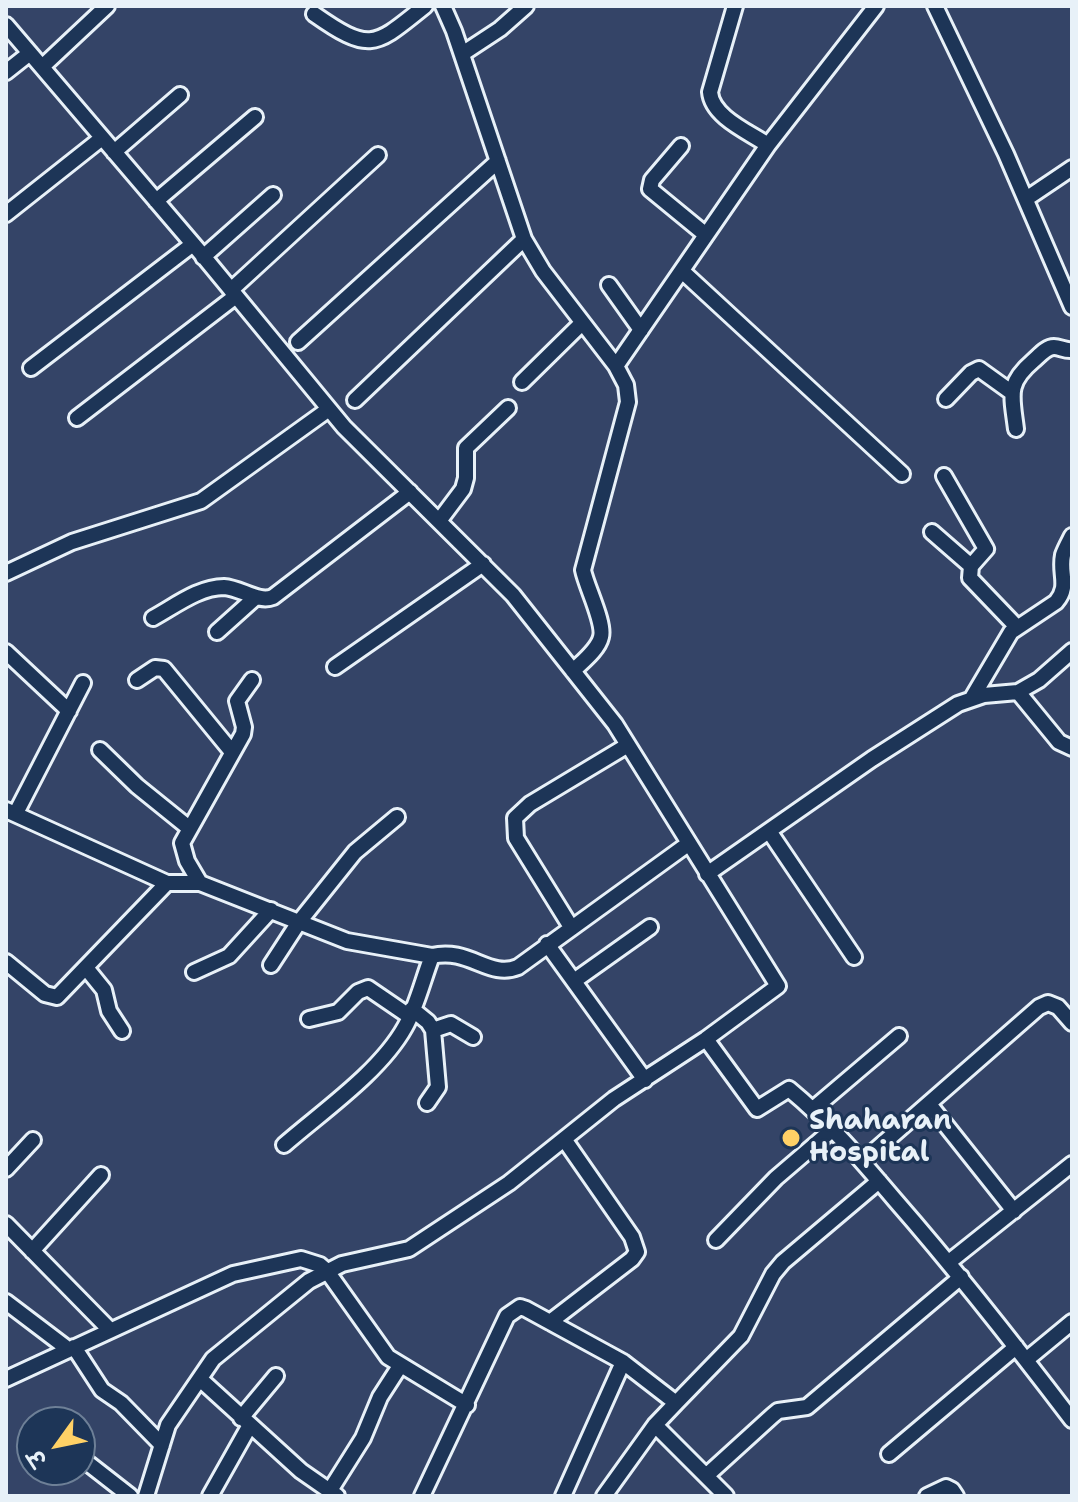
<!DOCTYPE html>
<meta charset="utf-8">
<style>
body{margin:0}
#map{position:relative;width:1078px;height:1502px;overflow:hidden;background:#344467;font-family:"Shantell Sans","Playpen Sans Deva",sans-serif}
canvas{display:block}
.frame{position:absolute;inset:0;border:8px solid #e8f1f8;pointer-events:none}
.north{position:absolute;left:16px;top:1406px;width:80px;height:80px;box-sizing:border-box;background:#1d3557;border:2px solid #6e8097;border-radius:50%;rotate:237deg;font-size:22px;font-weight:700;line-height:32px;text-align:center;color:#e8f1f8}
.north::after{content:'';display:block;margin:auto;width:28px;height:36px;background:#ffd166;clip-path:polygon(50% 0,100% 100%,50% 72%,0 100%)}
</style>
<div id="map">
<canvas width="1078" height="1502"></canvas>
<div class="frame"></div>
<div class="north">उ</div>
</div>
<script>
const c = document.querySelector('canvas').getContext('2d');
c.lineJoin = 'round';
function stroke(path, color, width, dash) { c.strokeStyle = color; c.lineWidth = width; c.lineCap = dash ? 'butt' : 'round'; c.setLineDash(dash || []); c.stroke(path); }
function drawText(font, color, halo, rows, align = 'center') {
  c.font = font + ' "Shantell Sans",sans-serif'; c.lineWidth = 6; c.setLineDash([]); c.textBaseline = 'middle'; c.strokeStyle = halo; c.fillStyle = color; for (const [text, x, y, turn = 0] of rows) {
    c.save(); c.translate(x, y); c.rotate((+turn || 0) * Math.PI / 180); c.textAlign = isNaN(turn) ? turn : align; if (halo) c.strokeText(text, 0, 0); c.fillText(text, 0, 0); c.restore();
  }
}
const minor = new Path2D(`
 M443 6 454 31 524 239 543 271 616 366 626 385 628 402 583 570C586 586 605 623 601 637 598 650 582 662 573 671
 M735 6 710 92C712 117 749 132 768 145
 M935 6 1006 154 1072 307
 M314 14C371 54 375 46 425 6
 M6 25 199 251 344 427 513 595 615 724 778 986 706 1039 614 1099 509 1183 409 1249 342 1264 309 1281 213 1359 168 1425 146 1496
 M462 54 500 29 526 6
 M42 67 107 6
 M6 72 30 53
 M681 146 652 180 650 189 706 235
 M114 152 180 95
 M1026 199 1072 168
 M156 201 255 117
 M6 214 102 138
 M203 257 273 195
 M682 271 902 474
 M609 285 641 330
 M231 290 378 155
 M298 342 498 161
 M616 366 768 145 876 6
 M31 368 193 244
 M522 382 581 324
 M946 399 971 373 979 369 1011 392
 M355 400 524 239
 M77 418 236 296
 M1016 429C1012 396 1006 384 1033 361 1039 356 1046 347 1054 347 1060 347 1065 351 1072 350
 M944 476 986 549 971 566 970 578 1016 626
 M439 521 463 489 466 478V448L508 408
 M932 532 971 566
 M6 573 72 542 201 501 329 409
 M153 618C175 606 199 587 224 587 241 588 258 603 273 597L410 492
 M217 632 256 597
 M6 652 69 711
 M335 667 483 564
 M137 680 155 668 164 669 232 752
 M1018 692 1059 742 1072 748
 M972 698 1011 632 1056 602C1070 586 1059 574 1063 555 1065 549 1069 542 1072 536
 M100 750 137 786 189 828
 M6 810 167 883H200L347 941 432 956C469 947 489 979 518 967L688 844
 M16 813 83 683
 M769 831 854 957
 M707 874 872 759 958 704 984 695 1018 692 1039 680 1072 651
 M200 883 187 861 182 843 243 734 244 727 237 701 252 680
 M571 927 516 838 515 818 530 804 628 745
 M547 944 645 1080
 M6 962 45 994 57 997 167 883
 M271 965 299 922 355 852 397 817
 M87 969 104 990 109 1011 122 1031
 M194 972 229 956 271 910
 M574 981 650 927
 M412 1009 428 1022 433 1030 438 1087 427 1103
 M309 1019 338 1012 358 992 368 988 409 1016
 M433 1030 451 1024 473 1037
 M706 1039 757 1109 789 1089C829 1122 862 1161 895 1200 957 1271 1015 1345 1072 1420
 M929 1104 1014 1211
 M813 1109 899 1036
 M284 1145C323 1111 380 1072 405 1027 417 1006 423 979 432 956
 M863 1161 1039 1007 1048 1003 1058 1007 1072 1023
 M6 1169 33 1140
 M6 1224 110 1330
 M716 1240 776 1178 832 1130
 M32 1251 101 1175
 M949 1262 1072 1164
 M6 1302 68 1349
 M550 1322 632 1259 637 1252 632 1237 564 1139
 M74 1347 102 1390 121 1403 162 1445
 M1026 1360 1072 1322
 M6 1379 233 1274 301 1259 320 1265 327 1271 388 1357 467 1405
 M200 1379 301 1471 337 1496
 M241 1418 276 1376
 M655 1425 726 1496
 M889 1454 1016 1347
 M80 1457 130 1496
 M706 1476 772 1416 778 1411 807 1407 961 1277
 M329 1492 363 1438 380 1397 400 1366
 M210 1496 250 1425
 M422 1496 507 1316 520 1307 526 1309 623 1362 676 1403 741 1336 773 1274 783 1262 879 1181
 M563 1496 623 1362
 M604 1496 655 1425 676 1403
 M927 1496 946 1487 952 1490 956 1496`);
const markers = [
 [791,1138,10,"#ffd166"]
];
const poiNames = [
 ["Shaharan",809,1122],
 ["Hospital",809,1154]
];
stroke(minor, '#e8f1f8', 20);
stroke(minor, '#1d3557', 14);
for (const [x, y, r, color] of markers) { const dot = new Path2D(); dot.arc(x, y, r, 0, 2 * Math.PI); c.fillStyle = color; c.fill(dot); stroke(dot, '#1d3557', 3); }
drawText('bold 28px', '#e8f1f8', '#1d3557', poiNames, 'left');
</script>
